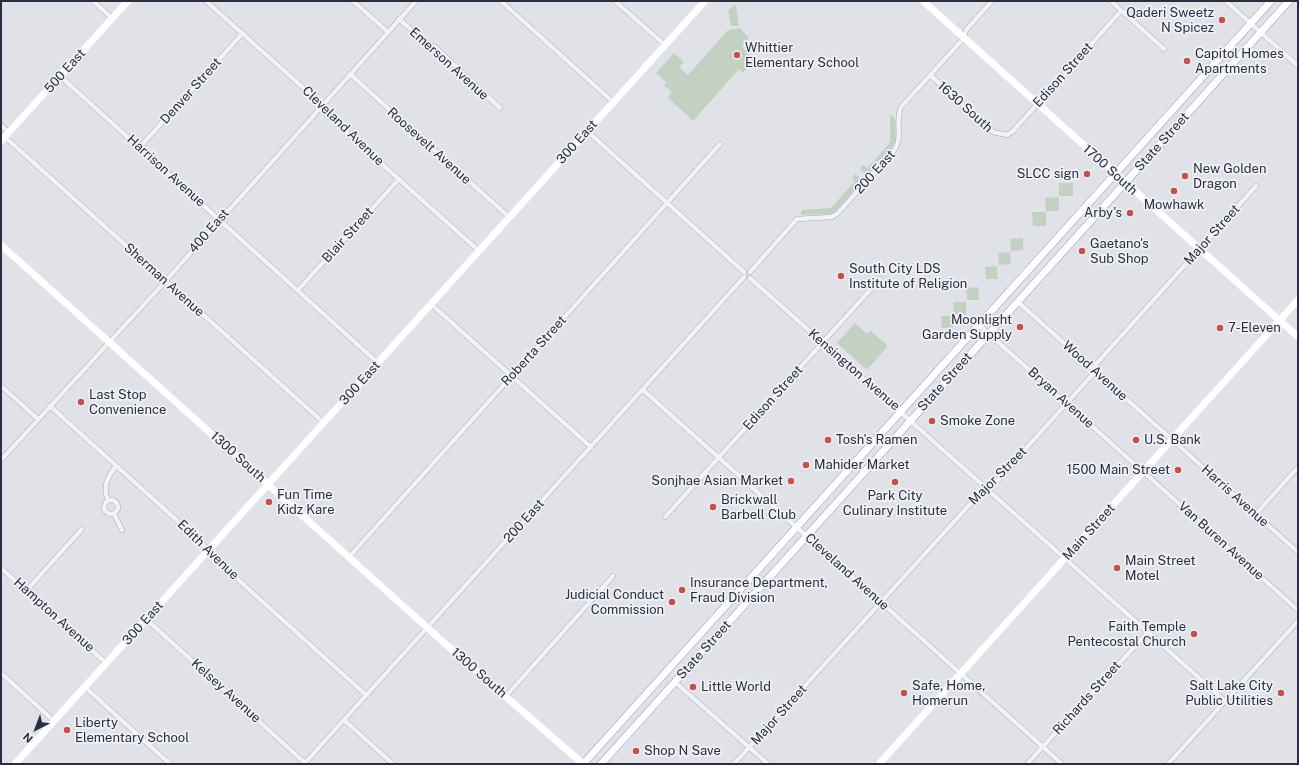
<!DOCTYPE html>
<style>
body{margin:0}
#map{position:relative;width:1299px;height:765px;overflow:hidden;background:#e0e2e8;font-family:"Public Sans",sans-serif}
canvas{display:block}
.frame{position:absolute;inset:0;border:2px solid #2a2e3e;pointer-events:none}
.north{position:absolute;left:16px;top:709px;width:40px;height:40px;-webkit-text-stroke:3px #f0f1f6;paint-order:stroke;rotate:222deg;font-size:11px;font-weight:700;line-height:16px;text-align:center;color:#2a2e3e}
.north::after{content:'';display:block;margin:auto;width:14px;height:18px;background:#2a2e3e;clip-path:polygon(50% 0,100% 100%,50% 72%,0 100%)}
</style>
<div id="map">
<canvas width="1299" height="765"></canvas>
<div class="frame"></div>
<div class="north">N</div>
</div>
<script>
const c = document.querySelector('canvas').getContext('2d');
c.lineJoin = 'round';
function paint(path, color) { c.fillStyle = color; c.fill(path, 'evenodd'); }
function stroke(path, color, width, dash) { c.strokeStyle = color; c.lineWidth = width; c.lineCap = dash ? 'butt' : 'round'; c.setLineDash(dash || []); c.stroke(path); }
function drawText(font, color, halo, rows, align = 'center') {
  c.font = font + ' "Public Sans",sans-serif'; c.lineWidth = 3.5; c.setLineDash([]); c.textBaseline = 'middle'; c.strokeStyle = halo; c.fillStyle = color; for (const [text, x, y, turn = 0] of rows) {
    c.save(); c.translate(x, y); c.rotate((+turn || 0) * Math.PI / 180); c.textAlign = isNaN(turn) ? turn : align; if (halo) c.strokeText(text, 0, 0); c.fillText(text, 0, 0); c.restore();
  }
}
const green = new Path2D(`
 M733 5 736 6 739 26H731L728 11Z
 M740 28 749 38 742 47 755 60 743 73 739 69 693 121 668 98 672 92 664 85 666 82 656 73 674 53 684 62 679 67 688 75 728 30Z
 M890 115 895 118 896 142 867 176 860 169 863 165 867 168 890 143Z
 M855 174 863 181 835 212 830 214 801 215V211L803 210 831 208 855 181 852 178Z
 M1059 183H1073V196H1059Z
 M1059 197V211H1046L1045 198Z
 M1032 212H1046V226H1033Z
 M1023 238V250L1011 251 1010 239Z
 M1010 252 1011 264 999 265 998 253Z
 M997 266 998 279H986L985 267Z
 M978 287 979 300H967L966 288Z
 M953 302H966V314H954Z
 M941 316H953V328H942Z
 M855 323 867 334 871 331 888 346 867 370 837 343Z`);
const street = new Path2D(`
 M93 1 112 18
 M206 1 317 100 326 114 479 251
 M353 1 388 32
 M501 1 613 102
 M615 1 665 45
 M1111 1 1164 49
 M1226 1 1298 66
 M399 19 426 43 435 47 500 108
 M350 74 509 217
 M930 75 993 132 1007 135 1013 131 1121 11
 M60 76 378 363
 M1 125 9 133
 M587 131 744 272
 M5 137 324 423
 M139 148 242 34
 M750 272 797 219 832 217 838 213 892 153C905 138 894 124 901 107L964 38 966 30 992 1
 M750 278 1225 701
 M298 290 399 179
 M1018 302 1298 552
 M431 304 591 447
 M979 325 1298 610
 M1 386 38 419
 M643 390 1062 764
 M50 406 202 543 213 557 366 695
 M1 460 161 286 416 1
 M104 507a7 7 0 1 1 14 0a7 7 0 1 1-14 0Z
 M108 500C102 487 108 476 116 466
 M114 514 122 530
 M1256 514 1298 467
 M665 517 880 279
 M349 557 720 144
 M1 568 106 663
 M26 591 82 529
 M146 619 305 763
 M1 673 54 721
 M675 682 768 764
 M85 687 170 764
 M506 696 613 576
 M344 720 393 764
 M304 764 744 277
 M734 764 981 492 995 483 1092 375 1096 364 1256 186
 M1027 764 1148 632
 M1168 764 1298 621`);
const secondary = new Path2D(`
 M923 1 1298 337
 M1 141 128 1
 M1 245 450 648 583 764
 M15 764 705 1
 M879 764 1298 300`);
const primary = new Path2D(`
 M583 764 1271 1
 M601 764 1289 1`);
const markers = [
 [1222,20,4,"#c3524f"],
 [737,55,4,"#c3524f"],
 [1187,61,4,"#c3524f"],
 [1087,174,4,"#c3524f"],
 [1185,176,4,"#c3524f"],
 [1174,191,4,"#c3524f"],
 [1130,213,4,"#c3524f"],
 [1082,251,4,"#c3524f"],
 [841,276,4,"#c3524f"],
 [1020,327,4,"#c3524f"],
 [1220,328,4,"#c3524f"],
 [81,402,4,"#c3524f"],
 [932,421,4,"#c3524f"],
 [828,440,4,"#c3524f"],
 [1136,440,4,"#c3524f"],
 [806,465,4,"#c3524f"],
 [1178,470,4,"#c3524f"],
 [791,481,4,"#c3524f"],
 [895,482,4,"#c3524f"],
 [269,502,4,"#c3524f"],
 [713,507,4,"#c3524f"],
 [1117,568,4,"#c3524f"],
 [682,590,4,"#c3524f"],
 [672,602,4,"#c3524f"],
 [1194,634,4,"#c3524f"],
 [693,687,4,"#c3524f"],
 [904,693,4,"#c3524f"],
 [1281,693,4,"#c3524f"],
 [67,730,4,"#c3524f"],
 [636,751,4,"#c3524f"]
];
const poiNames = [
 ["Qaderi Sweetz",1214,13,"right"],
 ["N Spicez",1214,28,"right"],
 ["Whittier",745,48],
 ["Elementary School",745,63],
 ["Capitol Homes",1195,54],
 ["Apartments",1195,69],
 ["New Golden",1193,169],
 ["Dragon",1193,184],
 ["SLCC sign",1079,174,"right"],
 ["Mowhawk",1174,205,"center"],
 ["Arby's",1122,213,"right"],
 ["Gaetano's",1090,244],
 ["Sub Shop",1090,259],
 ["South City LDS",849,269],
 ["Institute of Religion",849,284],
 ["Moonlight",1012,320,"right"],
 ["Garden Supply",1012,335,"right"],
 ["7-Eleven",1228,328],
 ["Last Stop",89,395],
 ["Convenience",89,410],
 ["Smoke Zone",940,421],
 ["Tosh's Ramen",836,440],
 ["U.S. Bank",1144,440],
 ["Mahider Market",814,465],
 ["1500 Main Street",1170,470,"right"],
 ["Sonjhae Asian Market",783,481,"right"],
 ["Fun Time",277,495],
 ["Kidz Kare",277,510],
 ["Park City",895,496,"center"],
 ["Culinary Institute",895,511,"center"],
 ["Brickwall",721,500],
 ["Barbell Club",721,515],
 ["Main Street",1125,561],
 ["Motel",1125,576],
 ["Insurance Department,",690,583],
 ["Fraud Division",690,598],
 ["Judicial Conduct",664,595,"right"],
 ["Commission",664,610,"right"],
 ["Faith Temple",1186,627,"right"],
 ["Pentecostal Church",1186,642,"right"],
 ["Safe, Home,",912,686],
 ["Homerun",912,701],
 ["Salt Lake City",1273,686,"right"],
 ["Public Utilities",1273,701,"right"],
 ["Little World",701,687],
 ["Liberty",75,723],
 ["Elementary School",75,738],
 ["Shop N Save",644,751]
];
const streetNames = [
 ["Emerson Avenue",449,64,42],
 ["500 East",65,71,-48],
 ["Edison Street",1063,75,-48],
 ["Denver Street",191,91,-48],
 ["1630 South",965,107,42],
 ["Cleveland Avenue",343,126,44],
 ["300 East",577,142,-48],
 ["State Street",1162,142,-48],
 ["Roosevelt Avenue",429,146,42],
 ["1700 South",1110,170,42],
 ["Harrison Avenue",166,171,42],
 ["200 East",875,172,-48],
 ["400 East",209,231,-49],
 ["Blair Street",348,235,-48],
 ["Major Street",1212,235,-48],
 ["Sherman Avenue",164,280,42],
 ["Roberta Street",534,351,-48],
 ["Kensington Avenue",854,370,41],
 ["Wood Avenue",1095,371,42],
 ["State Street",945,382,-48],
 ["300 East",360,383,-48],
 ["Edison Street",773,398,-48],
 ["Bryan Avenue",1061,398,42],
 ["1300 South",238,457,42],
 ["Major Street",998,476,-45],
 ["Harris Avenue",1235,496,42],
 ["200 East",524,521,-48],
 ["Main Street",1089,532,-48],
 ["Van Buren Avenue",1221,541,42],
 ["Edith Avenue",208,550,44],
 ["Cleveland Avenue",847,572,42],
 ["Hampton Avenue",54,615,42],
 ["300 East",143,623,-48],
 ["State Street",704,650,-48],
 ["1300 South",479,673,41],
 ["Kelsey Avenue",226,691,42],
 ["Richards Street",1087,698,-48],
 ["Major Street",779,715,-48]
];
paint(green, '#c3d1c2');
stroke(street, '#a6a8b2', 5.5);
stroke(primary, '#a1a5b3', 8);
stroke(street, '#f3f3f7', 4.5);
stroke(secondary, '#fff', 7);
stroke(primary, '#fff', 7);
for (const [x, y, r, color] of markers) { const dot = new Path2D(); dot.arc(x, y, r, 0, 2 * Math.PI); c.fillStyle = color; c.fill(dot); stroke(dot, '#f0f1f6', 1.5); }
drawText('13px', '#2a2e3e', '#f0f1f6', poiNames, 'left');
drawText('13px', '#2a2e3e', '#f0f1f6', streetNames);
</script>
